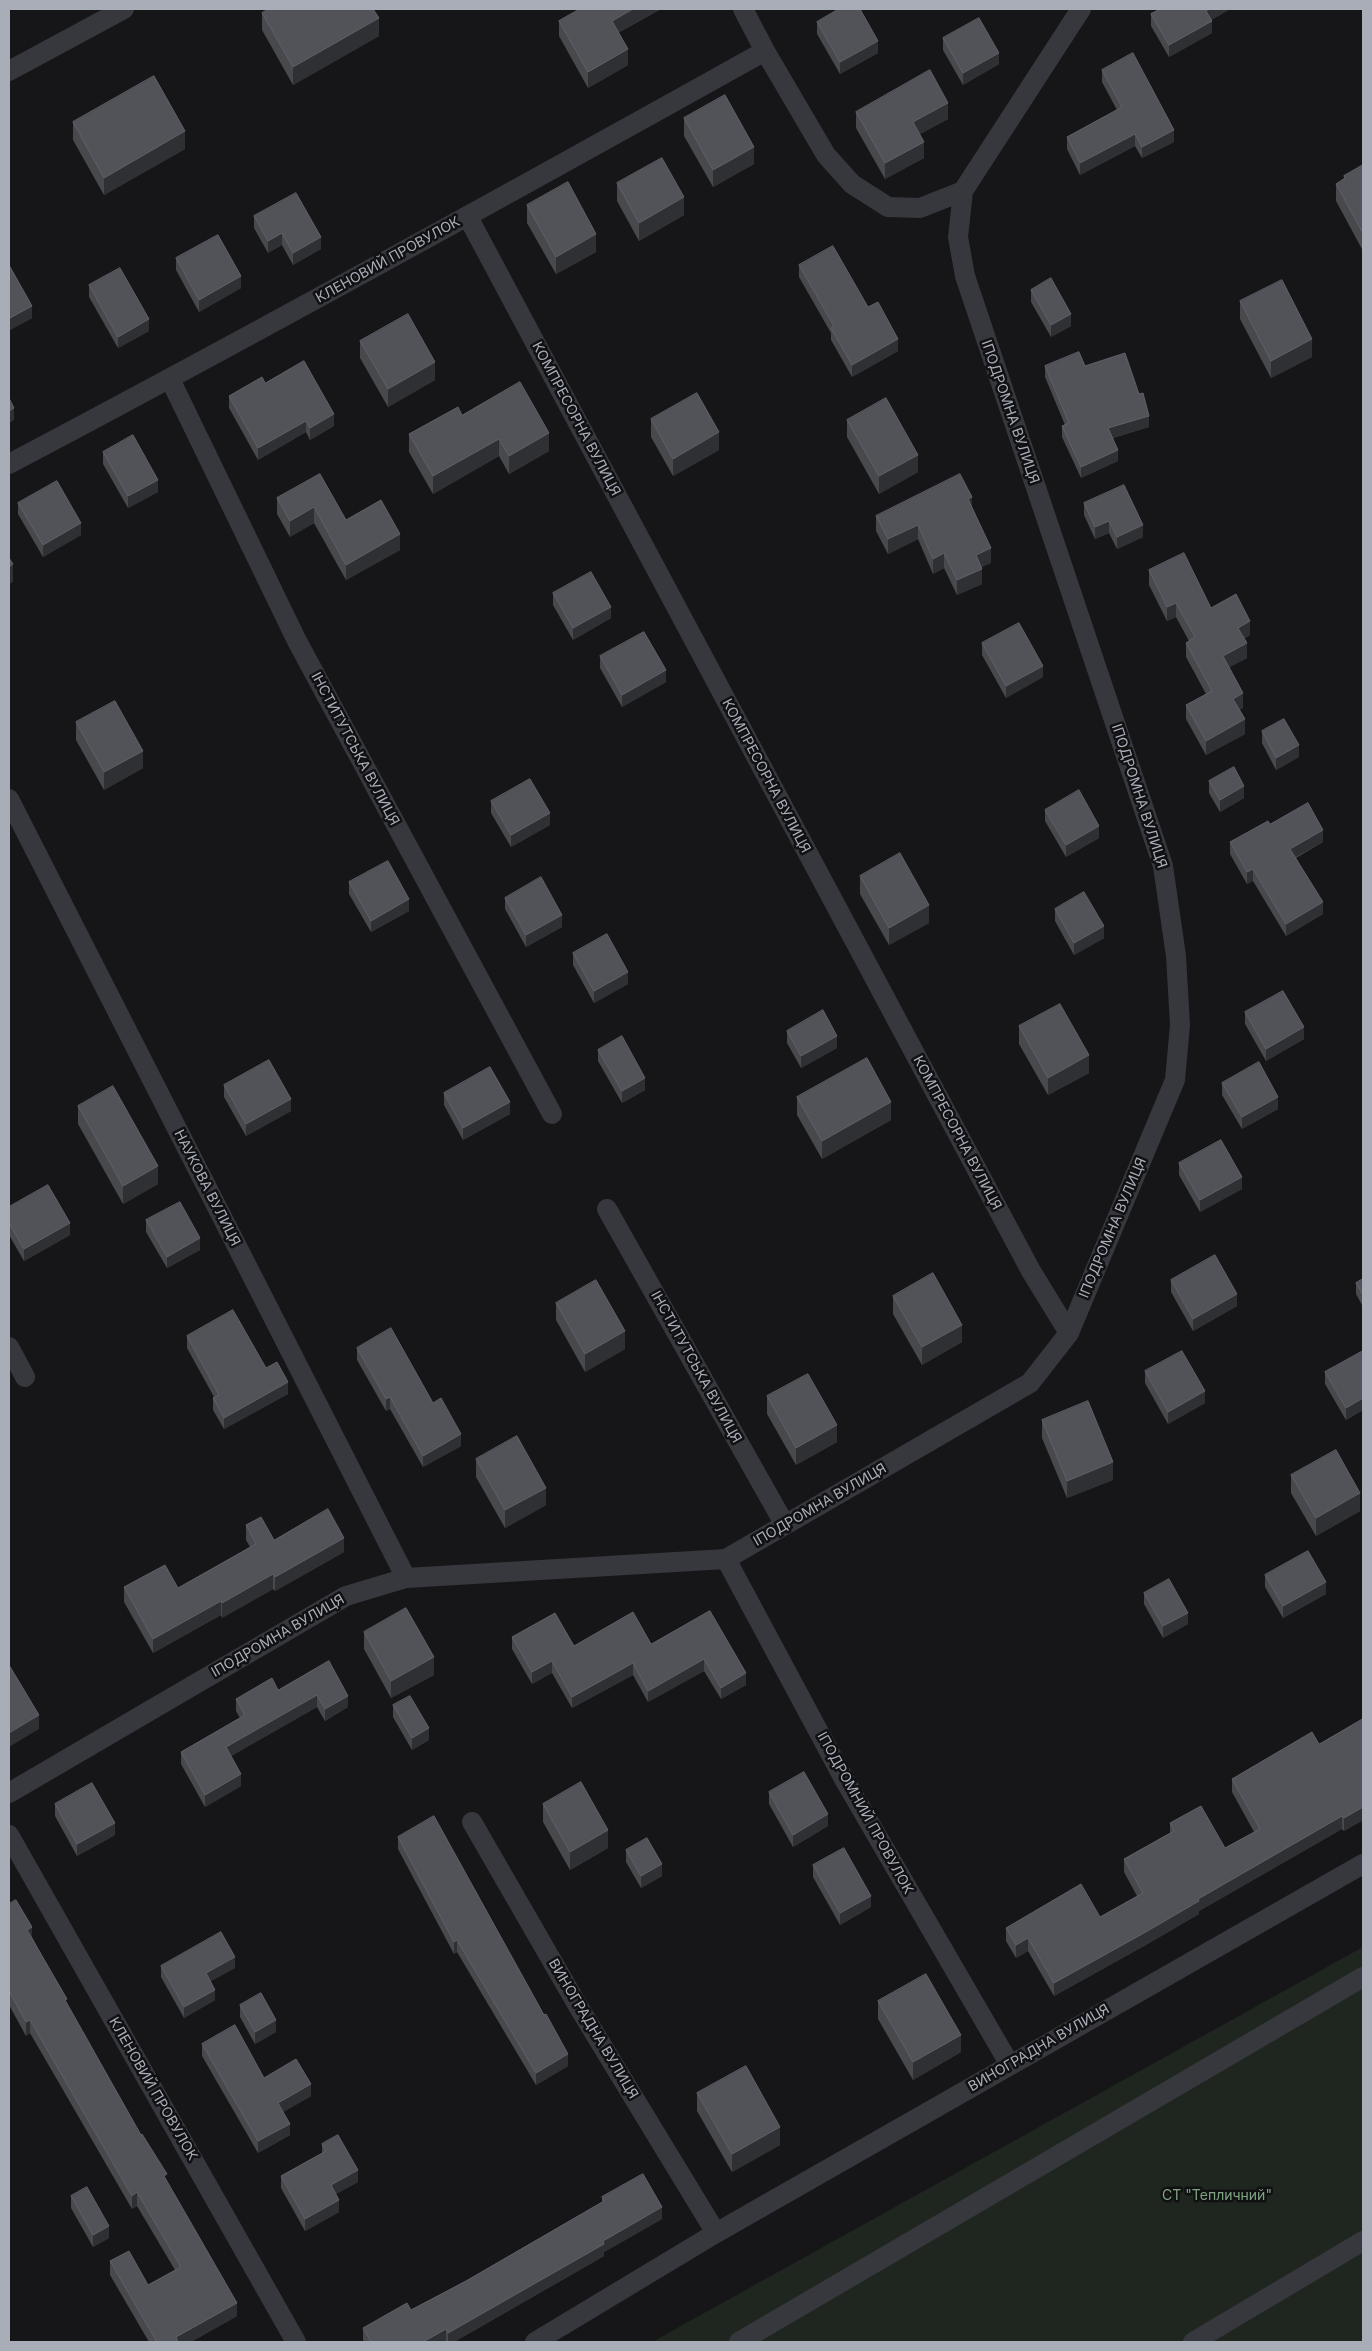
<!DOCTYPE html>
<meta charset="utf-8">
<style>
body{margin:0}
#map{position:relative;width:1372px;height:2351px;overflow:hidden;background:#161618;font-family:Inter,sans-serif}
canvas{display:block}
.frame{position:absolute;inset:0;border:10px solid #a8adb8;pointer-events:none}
</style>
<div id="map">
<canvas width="1372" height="2351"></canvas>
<div class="frame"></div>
</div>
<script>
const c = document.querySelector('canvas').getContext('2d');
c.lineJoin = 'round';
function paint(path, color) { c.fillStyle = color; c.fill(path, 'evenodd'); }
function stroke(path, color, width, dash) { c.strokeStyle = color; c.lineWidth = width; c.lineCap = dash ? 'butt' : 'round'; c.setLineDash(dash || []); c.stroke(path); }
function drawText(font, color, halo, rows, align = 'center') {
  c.font = font + ' Inter,sans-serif'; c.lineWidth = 5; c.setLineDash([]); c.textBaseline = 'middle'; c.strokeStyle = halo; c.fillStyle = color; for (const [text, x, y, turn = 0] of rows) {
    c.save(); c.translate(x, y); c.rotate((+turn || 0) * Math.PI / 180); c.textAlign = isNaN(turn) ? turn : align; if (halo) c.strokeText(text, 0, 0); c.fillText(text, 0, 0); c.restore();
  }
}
const green = new Path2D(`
 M1363 1947V2342H652Z`);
const minor = new Path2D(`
 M743 9 765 51 826 155 852 184 888 207 920 208 963 191
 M9 71 124 9
 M468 217 1031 1271 1069 1333
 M170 379 297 641 552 1114
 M9 464C263 330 514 191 765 51
 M9 799 406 1578
 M607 1209 785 1525
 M9 1347 25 1377
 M726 1559 844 1779 1010 2065
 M9 1793 346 1596 406 1578 726 1559 1030 1383 1069 1333 1175 1080 1180 1025 1176 956 1163 866 965 276 958 237 963 191 1081 9
 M472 1822 578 2006 716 2233
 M9 1835 296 2342
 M535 2342 716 2233 1363 1864
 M739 2342 1363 1977
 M1193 2342 1363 2241`);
const wall = new Path2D(`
 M661 9 618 33 628 65 588 88 559 36V21Z
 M1161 9H1230L1211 20 1212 33 1169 57 1151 26V14Z
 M262 13 379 36 293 85 262 30Z
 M817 22 878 53 840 74 817 34Z
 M943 38 999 64 963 85 943 50Z
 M1102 70 1174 142 1142 158 1135 146 1080 175 1067 149V137L1117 110 1102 82Z
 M856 112 948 119 920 134 924 158 885 179 856 128Z
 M684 118 754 164 713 187 684 136Z
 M73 122 185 149 104 195 73 140Z
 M1363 165V251L1336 201V184L1344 179V176Z
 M617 183 684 215 639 241 617 201Z
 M527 205 596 252 556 274 527 223Z
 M254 216 321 249 293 265 282 245 268 253 254 228Z
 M176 258 241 288 199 312 176 270Z
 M9 265 32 318 10 330 9 328Z
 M799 265 868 307 898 351 852 377 831 340V333L799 277Z
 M89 285 149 331 118 348 89 297Z
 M1031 290 1071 326 1051 337 1031 302Z
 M1240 301 1312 357 1271 378 1240 319Z
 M360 341 435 380 388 407 360 358Z
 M1045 366H1085L1149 427 1113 438 1118 461 1081 478 1062 437V426L1065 425 1045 377Z
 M229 396 334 426 310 440 306 432 258 460 229 408Z
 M462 415 549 451 509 474 499 456 433 494 409 452V434Z
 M651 419 719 450 673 476 651 437Z
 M847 420 918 472 879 494 847 437Z
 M103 452 158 492 128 508 103 464Z
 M320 474 346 520 400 550 346 580 314 523 290 537 277 514V498Z
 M18 503 81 535 43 557 18 514Z
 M1084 503 1143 537 1117 549 1109 533 1095 539 1084 515Z
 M972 508 991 563 981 567 982 584 957 595 944 568 933 574 918 539 888 554 876 531V516Z
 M1149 570 1211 608 1250 635 1244 639 1247 658 1229 667 1243 708 1239 710 1245 734 1206 755 1186 719V705L1206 694 1186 657V643L1189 641 1176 617 1167 621 1149 585Z
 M553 593 611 618 573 640 553 605Z
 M982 643 1043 677 1006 698 982 655Z
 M600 656 666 682 622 707 600 668Z
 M76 722 143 768 104 790 76 740Z
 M1262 731 1299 757 1276 770 1262 743Z
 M1209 781 1244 798 1220 812 1209 793Z
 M491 801 550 825 511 847 491 813Z
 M1045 810 1099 838 1066 857 1045 821Z
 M1270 824 1323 842 1296 858 1323 914 1286 936 1253 881 1247 884 1230 854V842Z
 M860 876 929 923 889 945 860 894Z
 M349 882 409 911 371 932 349 894Z
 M505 898 562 927 526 947 505 909Z
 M1055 909 1104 938 1074 955 1055 921Z
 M573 953 628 984 594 1003 573 965Z
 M1245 1012 1304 1039 1266 1061 1245 1024Z
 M1019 1026 1089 1073 1048 1095 1019 1044Z
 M787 1031 837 1048 801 1068 787 1043Z
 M598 1050 645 1090 622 1103 598 1061Z
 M1222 1083 1278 1109 1242 1129 1222 1095Z
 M224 1085 291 1111 246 1136 224 1097Z
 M444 1093 510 1114 463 1140 444 1105Z
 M797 1097 891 1120 822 1159 797 1115Z
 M78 1106 158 1184 123 1204 78 1124Z
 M1179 1163 1242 1189 1200 1212 1179 1175Z
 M9 1207 70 1235 24 1261 9 1235Z
 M146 1220 200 1250 167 1268 146 1232Z
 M1363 1279V1307L1356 1294V1283Z
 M1171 1280 1237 1306 1193 1331 1171 1292Z
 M893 1296 962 1342 922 1365 893 1314Z
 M556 1303 625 1349 585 1372 556 1320Z
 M187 1336 266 1368 288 1394 224 1429 213 1410V1398L214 1397 187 1348Z
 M357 1348 461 1446 423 1467 390 1409 386 1411 357 1360Z
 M1363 1351V1410L1346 1420 1325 1384V1372Z
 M1145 1371 1205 1403 1168 1424 1145 1383Z
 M767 1396 837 1442 796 1465 767 1414Z
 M1042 1420 1113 1480 1067 1498 1042 1438Z
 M476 1459 546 1505 505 1528 476 1477Z
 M1291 1475 1360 1511 1316 1536 1291 1493Z
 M246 1525 274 1540 344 1552 275 1591 273 1589 222 1618 221 1615 153 1653 124 1602V1587L178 1588 250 1547 246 1540Z
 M1265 1575 1326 1594 1283 1618 1265 1587Z
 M1144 1593 1188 1624 1163 1638 1144 1604Z
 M710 1611 746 1685 721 1699 704 1671 648 1702 633 1675 572 1708 552 1673 532 1684 512 1649V1637L574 1646 651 1644Z
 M364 1632 434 1675 391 1698 364 1649Z
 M329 1661 348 1707 325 1721 317 1707 231 1756 241 1786 205 1807 181 1764V1752L240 1718 236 1711V1699L278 1690Z
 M393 1705 429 1740 412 1750 393 1717Z
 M1363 1719V1820L1344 1831 1342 1829 1199 1911V1914L1144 1946 1054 1996 1028 1951 1016 1958 1006 1941V1928L1100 1917 1137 1896 1124 1872V1859L1170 1833V1823L1225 1848 1254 1832 1232 1792V1779L1319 1744Z
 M769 1792 828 1826 793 1847 769 1804Z
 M55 1804 115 1835 77 1856 55 1816Z
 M543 1804 608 1848 570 1870 543 1822Z
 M398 1837 568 2066 536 2085 457 1952 454 1954 398 1849Z
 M626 1850 662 1876 641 1888 626 1862Z
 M813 1865 871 1907 840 1925 813 1877Z
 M9 1904 32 1937 67 2004 167 2182 237 2316 191 2342H149L110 2275V2261L148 2285 175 2270 137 2206 132 2209 30 2033 26 2036 9 2005Z
 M161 1966 235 1968 211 1981 215 2000 184 2018 161 1977Z
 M878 2001 961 2052 913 2080 878 2019Z
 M240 2005 276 2032 255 2044 240 2017Z
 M202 2044 264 2078 311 2096 283 2112 290 2135 258 2153 202 2056Z
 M697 2093 780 2145 732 2172 697 2111Z
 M322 2144 358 2182 336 2194 339 2212 305 2231 281 2188V2176L322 2153Z
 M71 2196 109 2238 93 2247 71 2208Z
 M602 2197 662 2219 604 2252V2256L454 2342H447L446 2341 444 2342H364L363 2340V2328L411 2310 466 2281 602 2202Z`);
const shadedWall = new Path2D(`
 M633 9H661L612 36V21Z
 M1209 9H1230L1206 23V11Z
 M379 18V36L293 85V67Z
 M1212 21V33L1169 57V45Z
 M878 41V53L840 74V62Z
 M628 49V65L588 88V72Z
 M999 53V64L963 85V73Z
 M948 103V119L913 138V122Z
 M1174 130V142L1142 158V147Z
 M185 131V149L104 195V178Z
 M1135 134V146L1080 175V163Z
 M924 142V158L885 179V163Z
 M754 147V164L713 187V170Z
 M684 197V215L639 241V223Z
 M282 233V245L268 253V241Z
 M596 234V252L556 274V257Z
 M321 237V249L293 265V253Z
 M241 276V288L199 312V300Z
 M32 306V318L10 330V318Z
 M1071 314V326L1051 337V325Z
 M149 319V331L118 348V337Z
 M898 339V351L852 377V365Z
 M1312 339V357L1271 378V361Z
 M435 362V380L388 407V389Z
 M14 408V420L9 423V411Z
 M334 414V426L310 440V428Z
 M1149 416V427L1108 439V428Z
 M306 421V432L258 460V448Z
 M719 432V450L673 476V459Z
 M549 433V451L509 474V456Z
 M499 439V456L433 494V476Z
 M1118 450V461L1081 478V467Z
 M918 455V472L879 494V476Z
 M158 480V492L128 508V496Z
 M972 497V512L968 499Z
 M314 507V523L290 537V521Z
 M1109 521V533L1095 539V527Z
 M81 523V535L43 557V545Z
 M918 525V539L888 554V539Z
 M1143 525V537L1117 549V537Z
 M400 534V550L346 580V565Z
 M991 548V563L976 570V555Z
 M944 553V568L933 574V559Z
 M13 564V582L9 584V567Z
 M982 569V584L957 595V580Z
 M1176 603V617L1167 621V607Z
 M611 607V618L573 640V628Z
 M1250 621V635L1238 642V628Z
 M1247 643V658L1223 671V656Z
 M1043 666V677L1006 698V686Z
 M666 670V682L622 707V695Z
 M1243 693V708L1233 713V699Z
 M1245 719V734L1206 755V741Z
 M1299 745V757L1276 770V758Z
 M143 751V768L104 790V772Z
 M1244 786V798L1220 812V800Z
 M550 813V825L511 847V835Z
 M1099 826V838L1066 857V845Z
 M1323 830V842L1290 860V849Z
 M1253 869V881L1247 884V872Z
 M409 899V911L371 932V921Z
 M1323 902V914L1286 936V924Z
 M929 905V923L889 945V928Z
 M562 915V927L526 947V935Z
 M1104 926V938L1074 955V943Z
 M628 972V984L594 1003V991Z
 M1304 1027V1039L1266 1061V1049Z
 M837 1036V1048L801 1068V1056Z
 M1089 1055V1073L1048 1095V1078Z
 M645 1078V1090L622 1103V1091Z
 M1278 1097V1109L1242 1129V1117Z
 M291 1099V1111L246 1136V1124Z
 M510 1102V1114L463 1140V1128Z
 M891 1102V1120L822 1159V1141Z
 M158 1166V1184L123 1204V1186Z
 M1242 1177V1189L1200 1212V1200Z
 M70 1223V1235L24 1261V1249Z
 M200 1238V1250L167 1268V1257Z
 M1237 1294V1306L1193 1331V1319Z
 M962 1325V1342L922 1365V1347Z
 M625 1331V1349L585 1372V1354Z
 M288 1382V1394L224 1429V1418Z
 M1205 1391V1403L1168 1424V1412Z
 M390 1397V1409L386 1411V1399Z
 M1363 1398V1410L1346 1420V1408Z
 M837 1425V1442L796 1465V1448Z
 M461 1434V1446L423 1467V1456Z
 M1113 1462V1480L1067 1498V1481Z
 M546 1488V1505L505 1528V1510Z
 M1360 1493V1511L1316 1536V1518Z
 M344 1538V1552L275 1591V1577Z
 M273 1574V1589L222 1618V1603Z
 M1326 1582V1594L1283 1618V1606Z
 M221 1601V1615L153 1653V1639Z
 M1188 1613V1624L1163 1638V1626Z
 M434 1657V1675L391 1698V1681Z
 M704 1659V1671L648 1702V1691Z
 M552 1661V1673L532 1684V1672Z
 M633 1663V1675L572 1708V1697Z
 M746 1673V1685L721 1699V1688Z
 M317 1695V1707L226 1759V1747Z
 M348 1696V1707L325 1721V1709Z
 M39 1715V1729L9 1747V1733Z
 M429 1728V1740L412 1750V1738Z
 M241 1774V1786L205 1807V1795Z
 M1363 1807V1820L1344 1831V1818Z
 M828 1814V1826L793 1847V1835Z
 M1342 1816V1829L1199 1911V1914L1144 1946 1054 1996V1983Z
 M115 1823V1835L77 1856V1844Z
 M608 1830V1848L570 1870V1852Z
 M662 1864V1876L641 1888V1876Z
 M871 1896V1907L840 1925V1913Z
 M32 1927V1941L27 1930Z
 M1028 1938V1951L1016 1958V1945Z
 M457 1940V1952L454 1954V1942Z
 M235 1957V1968L206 1984V1973Z
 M215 1990V2000L184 2018V2007Z
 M30 2020V2033L26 2036V2022Z
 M276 2020V2032L255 2044V2032Z
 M961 2035V2052L913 2080V2062Z
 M568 2054V2066L536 2085V2073Z
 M311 2084V2096L278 2115V2103Z
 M290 2124V2135L258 2153V2141Z
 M780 2127V2145L732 2172V2154Z
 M358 2170V2182L331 2197V2185Z
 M137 2192V2206L132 2209V2196Z
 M339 2200V2212L305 2231V2219Z
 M662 2207V2219L604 2252V2256L454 2342H448V2333L603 2241Z
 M109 2226V2238L93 2247V2235Z
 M237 2303V2316L191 2342H176V2337Z
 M446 2329V2341L444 2342H423Z`);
const building = new Path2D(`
 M269 9H373L379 18 293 67 262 13Z
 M580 9H633L612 21 628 49 588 72 559 21Z
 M839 9H860L878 41 840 62 817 22Z
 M1161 9H1209L1206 11 1212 21 1169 45 1151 14Z
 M979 18 999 53 963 73 943 38Z
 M1133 53 1174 130 1142 147 1135 134 1080 163 1067 137 1122 107 1102 70Z
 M930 70 948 103 913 122 924 142 885 163 856 112Z
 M154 76 185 131 104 178 73 122Z
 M725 95 754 147 713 170 684 118Z
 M662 158 684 197 639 223 617 183Z
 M1363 165V233L1336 184 1345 178 1344 176Z
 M568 182 596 234 556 257 527 205Z
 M296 193 321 237 293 253 282 233 268 241 254 216Z
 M218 235 241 276 199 300 176 258Z
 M833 246 868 307 878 302 898 339 852 365 831 328 834 326 799 265Z
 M9 265 32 306 10 318 9 316Z
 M120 268 149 319 118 337 89 285Z
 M1051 278 1071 314 1051 325 1031 290Z
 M1282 280 1312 339 1271 361 1240 301Z
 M408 314 435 362 388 389 360 341Z
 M1079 352 1085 366 1125 353 1139 394 1143 393 1149 416 1108 428 1118 450 1081 467 1062 426 1069 423 1045 366Z
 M304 361 334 414 310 428 306 421 258 448 229 396 262 377 265 383Z
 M520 382 549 433 509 456 499 439 433 476 409 434 458 407 462 415Z
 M697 393 719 432 673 459 651 419Z
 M9 398 14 408 9 411Z
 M886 398 918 455 879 476 847 420Z
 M133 435 158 480 128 496 103 452Z
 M320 474 346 520 381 500 400 534 346 565 314 507 290 521 277 498Z
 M960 474 972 497 968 499 991 548 976 555 982 569 957 580 944 553 933 559 918 525 888 539 876 516Z
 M57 481 81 523 43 545 18 503Z
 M1124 485 1143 525 1117 537 1109 521 1095 527 1084 503Z
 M1184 553 1211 608 1236 594 1250 621 1238 628 1247 643 1223 656 1243 693 1233 699 1245 719 1206 741 1186 705 1212 691 1186 643 1195 637 1176 603 1167 607 1149 570Z
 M9 558 13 564 9 567Z
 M591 572 611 607 573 628 553 593Z
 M1019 623 1043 666 1006 686 982 643Z
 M644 632 666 670 622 695 600 656Z
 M115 701 143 751 104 772 76 722Z
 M1284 719 1299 745 1276 758 1262 731Z
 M1234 767 1244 786 1220 800 1209 781Z
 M530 779 550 813 511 835 491 801Z
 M1079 790 1099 826 1066 845 1045 810Z
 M1308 803 1323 830 1290 849 1323 902 1286 924 1253 869 1247 872 1230 842 1268 821 1270 824Z
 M900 853 929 905 889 928 860 876Z
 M388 861 409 899 371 921 349 882Z
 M541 877 562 915 526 935 505 898Z
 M1084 892 1104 926 1074 943 1055 909Z
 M607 934 628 972 594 991 573 953Z
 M1283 991 1304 1027 1266 1049 1245 1012Z
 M1060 1004 1089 1055 1048 1078 1019 1026Z
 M823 1010 837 1036 801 1056 787 1031Z
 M622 1036 645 1078 622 1091 598 1050Z
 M867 1058 891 1102 822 1141 797 1097Z
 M269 1060 291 1099 246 1124 224 1085Z
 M1259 1062 1278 1097 1242 1117 1222 1083Z
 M490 1067 510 1102 463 1128 444 1093Z
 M113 1086 158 1166 123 1186 78 1106Z
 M1221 1140 1242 1177 1200 1200 1179 1163Z
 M48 1185 70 1223 24 1249 9 1223V1207Z
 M180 1202 200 1238 167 1257 146 1220Z
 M1215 1255 1237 1294 1193 1319 1171 1280Z
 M933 1273 962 1325 922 1347 893 1296Z
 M1363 1279V1295L1356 1283Z
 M596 1280 625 1331 585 1354 556 1303Z
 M233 1310 266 1368 277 1362 288 1382 224 1418 213 1398 219 1395 187 1336Z
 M391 1328 433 1403 441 1398 461 1434 423 1456 390 1397 386 1399 357 1348Z
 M1182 1351 1205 1391 1168 1412 1145 1371Z
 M1363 1351V1398L1346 1408 1325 1372Z
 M808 1374 837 1425 796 1448 767 1396Z
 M1088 1401 1113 1462 1067 1481 1042 1420Z
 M517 1436 546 1488 505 1510 476 1459Z
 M1336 1450 1360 1493 1316 1518 1291 1475Z
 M328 1509 344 1538 275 1577 273 1574 222 1603 221 1601 153 1639 124 1587 165 1565 178 1588 256 1544 246 1525 261 1517 274 1540Z
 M1308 1551 1326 1582 1283 1606 1265 1575Z
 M1169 1579 1188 1613 1163 1626 1144 1593Z
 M406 1608 434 1657 391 1681 364 1632Z
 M710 1611 746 1673 721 1688 704 1659 648 1691 633 1663 572 1697 552 1661 532 1672 512 1637 555 1613 574 1646 633 1612 651 1644Z
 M329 1661 348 1696 325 1709 317 1695 226 1747 241 1774 205 1795 181 1752 245 1715 236 1699 272 1678 278 1690Z
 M9 1665 39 1715 9 1733Z
 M410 1696 429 1728 412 1738 393 1705Z
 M1363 1719V1807L1344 1818 1342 1816 1198 1899 1199 1901 1144 1933 1054 1983 1028 1938 1016 1945 1006 1928 1081 1884 1100 1917 1143 1893 1124 1859 1174 1831 1170 1823 1201 1806 1225 1848 1260 1829 1232 1779 1312 1732 1319 1744Z
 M804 1772 828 1814 793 1835 769 1792Z
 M581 1782 608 1830 570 1852 543 1804Z
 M92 1783 115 1823 77 1844 55 1804Z
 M434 1816 544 2015 546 2014 568 2054 536 2073 457 1940 454 1942 398 1837Z
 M647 1838 662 1864 641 1876 626 1850Z
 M844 1848 871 1896 840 1913 813 1865Z
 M16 1900 32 1927 27 1930 67 1999 65 2000 141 2135 142 2134 167 2174 164 2176 237 2303 176 2337 178 2342H157L110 2261 129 2251 148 2285 181 2267 137 2192 132 2196 30 2020 26 2022 9 1991V1904Z
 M221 1932 235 1957 206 1973 215 1990 184 2007 161 1966Z
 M926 1974 961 2035 913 2062 878 2001Z
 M261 1993 276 2020 255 2032 240 2005Z
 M235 2025 264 2078 296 2059 311 2084 278 2103 290 2124 258 2141 202 2044Z
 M746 2066 780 2127 732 2154 697 2093Z
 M338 2135 358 2170 331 2185 339 2200 305 2219 281 2176 326 2151 322 2144Z
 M643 2174 662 2207 603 2241 604 2244 448 2333 446 2329 423 2342H371L363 2328 407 2303 411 2310 466 2281 604 2201 602 2197Z
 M87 2187 109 2226 93 2235 71 2196Z`);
const streetNames = [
 ["КЛЕНОВИЙ ПРОВУЛОК",388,260,-29],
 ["ІПОДРОМНА ВУЛИЦЯ",1010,412,71],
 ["КОМПРЕСОРНА ВУЛИЦЯ",576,419,62],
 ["ІНСТИТУТСЬКА ВУЛИЦЯ",355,749,62],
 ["КОМПРЕСОРНА ВУЛИЦЯ",766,776,62],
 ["ІПОДРОМНА ВУЛИЦЯ",1139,796,72],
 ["КОМПРЕСОРНА ВУЛИЦЯ",957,1133,62],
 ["НАУКОВА ВУЛИЦЯ",207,1188,63],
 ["ІПОДРОМНА ВУЛИЦЯ",1113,1228,-67],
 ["ІНСТИТУТСЬКА ВУЛИЦЯ",696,1367,61],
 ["ІПОДРОМНА ВУЛИЦЯ",820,1505,-30],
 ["ІПОДРОМНА ВУЛИЦЯ",278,1636,-30],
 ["ІПОДРОМНИЙ ПРОВУЛОК",865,1813,61],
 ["ВИНОГРАДНА ВУЛИЦЯ",593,2029,59],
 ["ВИНОГРАДНА ВУЛИЦЯ",1039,2048,-30],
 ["КЛЕНОВИЙ ПРОВУЛОК",153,2089,60]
];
const parkNames = [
 ["СТ \"Тепличний\"",1217,2196]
];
paint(green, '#1e261f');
stroke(minor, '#37383d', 20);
paint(wall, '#47494d');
paint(shadedWall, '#2f3033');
paint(building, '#525359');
stroke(building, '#5f6168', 1);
drawText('14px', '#a8adb8', '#111113', streetNames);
drawText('14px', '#7fa381', '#111113', parkNames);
</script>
